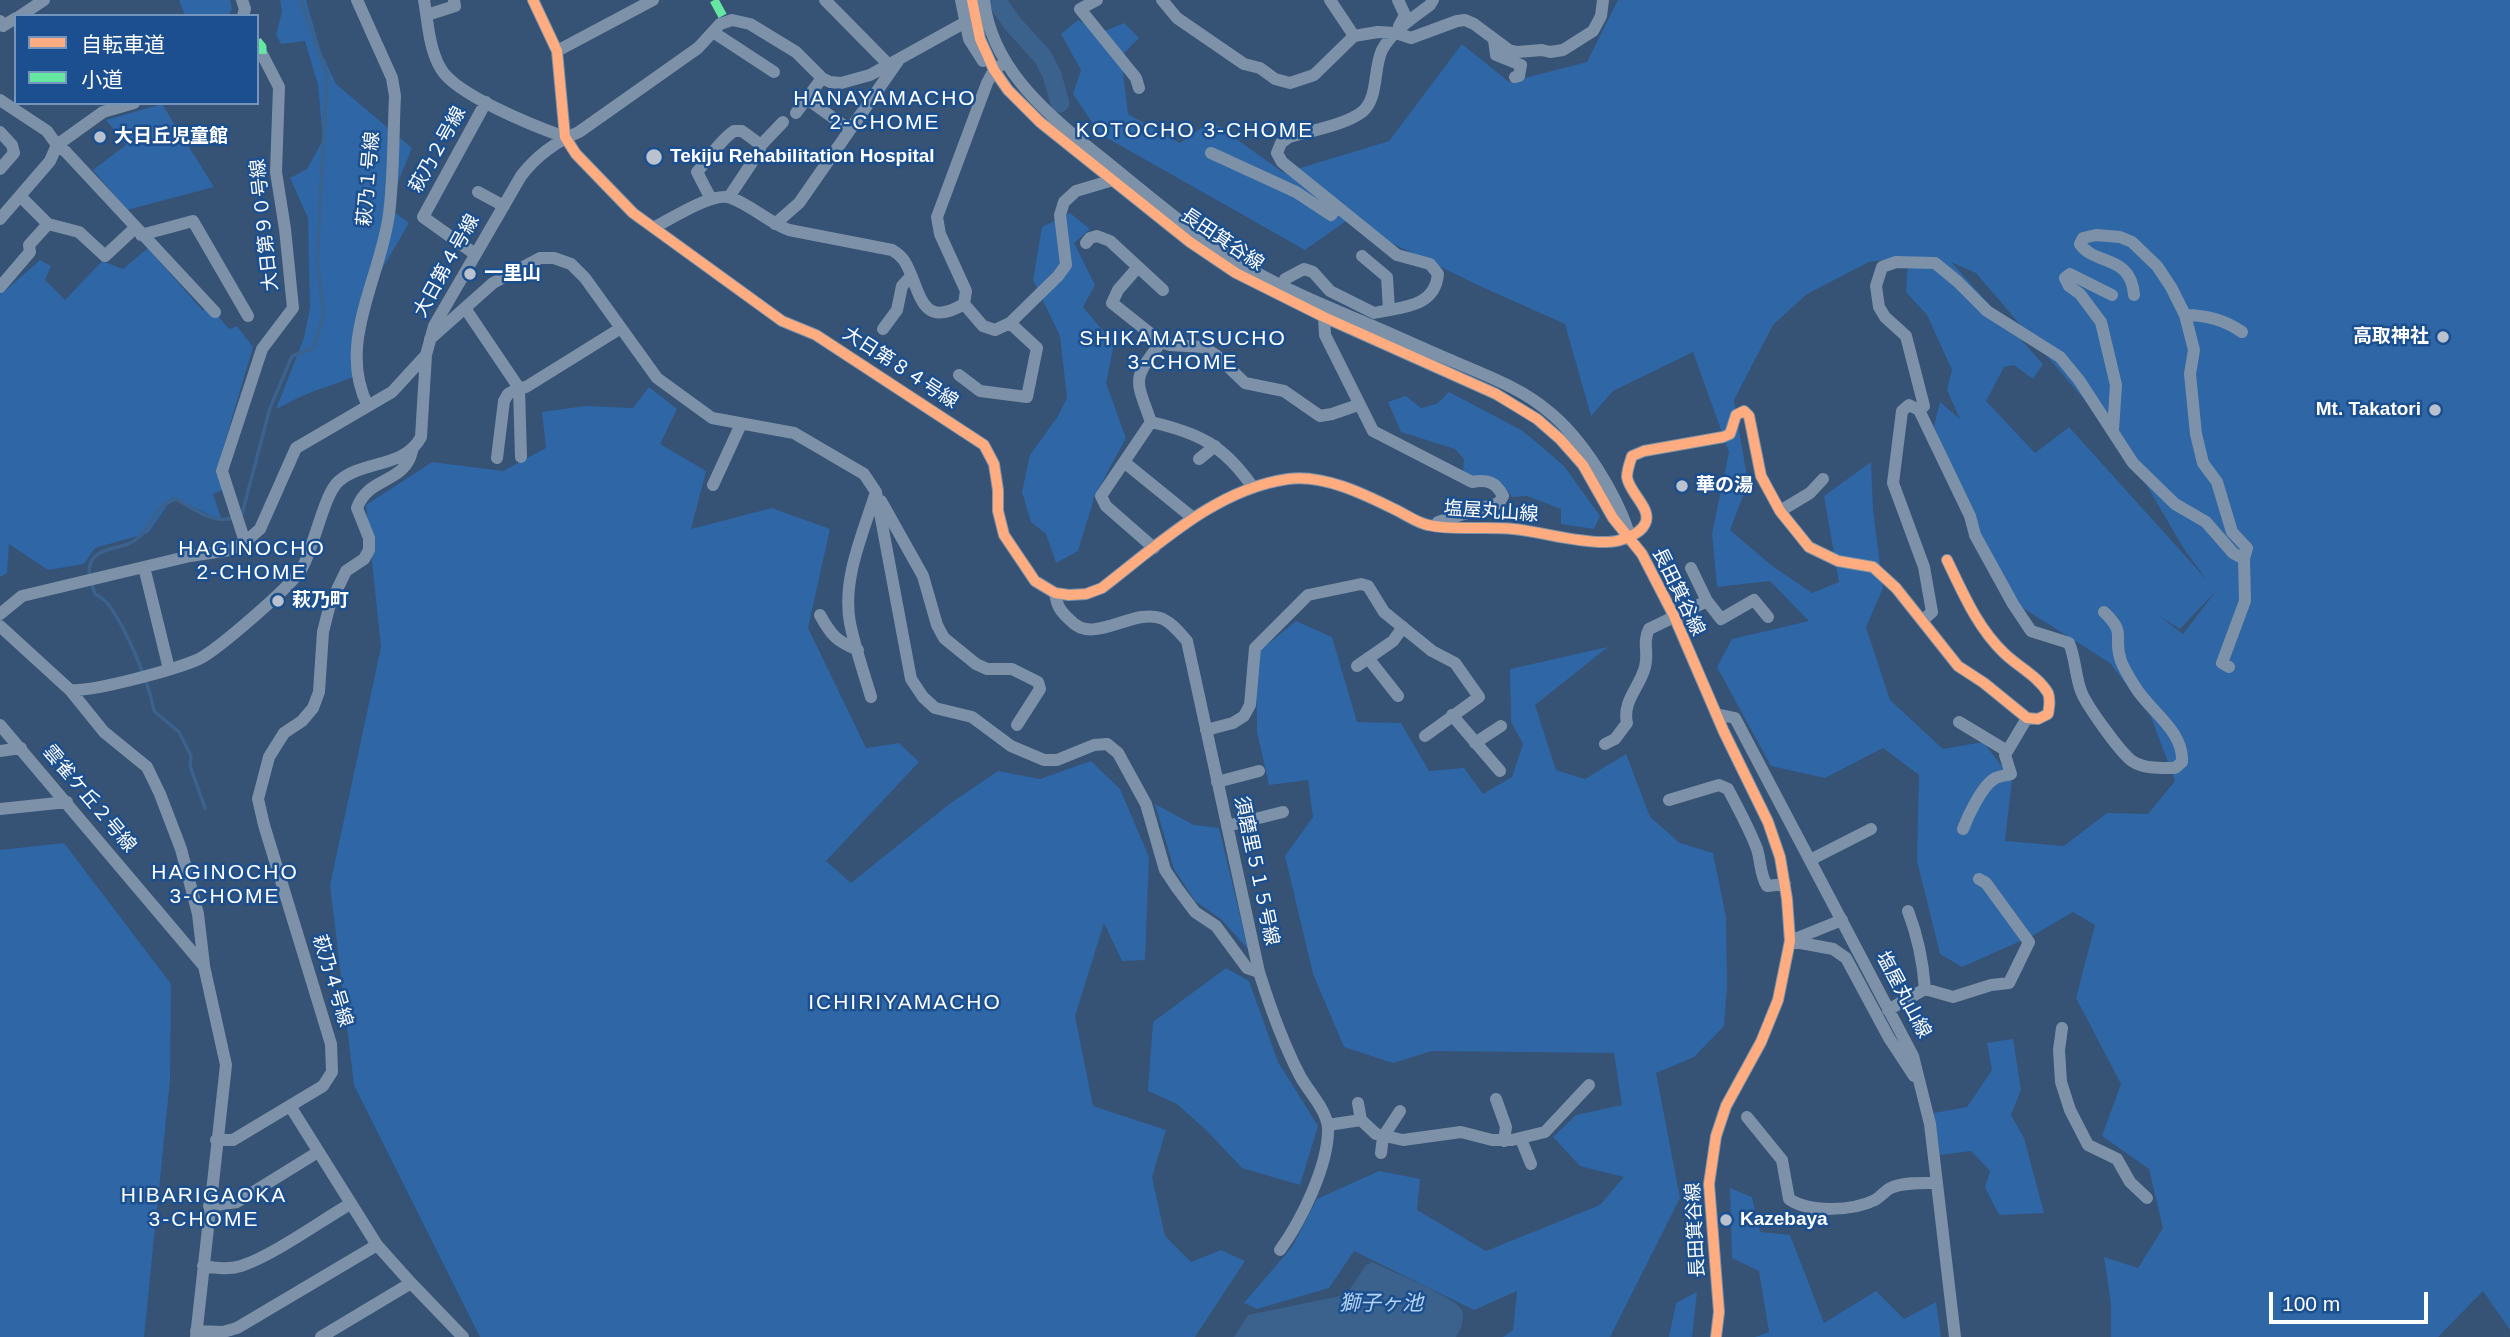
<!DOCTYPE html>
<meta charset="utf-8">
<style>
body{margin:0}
#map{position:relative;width:2510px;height:1337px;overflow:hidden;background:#365274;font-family:Arial,"Noto Sans JP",sans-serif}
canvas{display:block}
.legend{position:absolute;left:14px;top:14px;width:245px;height:91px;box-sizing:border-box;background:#1b4f8f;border:2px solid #7695bc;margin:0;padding:9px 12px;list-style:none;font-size:21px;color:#fff}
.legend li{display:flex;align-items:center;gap:14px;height:35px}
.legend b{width:35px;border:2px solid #7695bc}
.scale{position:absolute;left:2269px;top:1292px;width:159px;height:32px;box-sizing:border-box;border:4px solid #fff;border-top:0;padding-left:9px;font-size:21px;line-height:24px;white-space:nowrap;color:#fff;-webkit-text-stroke:5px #1b4f8f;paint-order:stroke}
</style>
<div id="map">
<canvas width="2510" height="1337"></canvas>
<ul class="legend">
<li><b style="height:9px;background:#ffac80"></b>自転車道</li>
<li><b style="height:9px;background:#66e7a1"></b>小道</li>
</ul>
<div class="scale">100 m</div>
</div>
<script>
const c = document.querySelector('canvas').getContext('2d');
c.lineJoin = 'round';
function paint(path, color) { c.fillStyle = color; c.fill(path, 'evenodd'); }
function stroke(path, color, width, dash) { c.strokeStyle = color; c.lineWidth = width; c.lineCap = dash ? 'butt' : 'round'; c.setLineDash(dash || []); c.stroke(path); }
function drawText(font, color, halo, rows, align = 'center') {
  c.font = font + ' Arial,"Noto Sans JP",sans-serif'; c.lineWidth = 5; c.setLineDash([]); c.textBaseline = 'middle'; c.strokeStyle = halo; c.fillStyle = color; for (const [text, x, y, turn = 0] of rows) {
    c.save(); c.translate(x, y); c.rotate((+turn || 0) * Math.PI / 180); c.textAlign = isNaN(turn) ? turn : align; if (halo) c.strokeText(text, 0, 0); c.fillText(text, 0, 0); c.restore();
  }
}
const green = new Path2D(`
 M179 0H230L232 9 228 16H185Z
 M280 0H306L321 52 336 84 412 148 388 207 409 223 378 276 358 353 359 375 304 395 276 409 304 338 310 308 308 218 290 178 307 169 323 140 318 85 305 41 281 44 276 35 282 11Z
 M1618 0H2510V1330L2483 1291 2438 1337H2111V1304L2104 1257 2138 1268 2163 1228 2149 1169 2102 1136 2121 1084 2076 998 2095 925 2073 912 2032 936 1962 967 1940 954 1917 861 1919 775 1883 748 1825 778 1771 766 1717 667 1732 639 1809 621 1770 581 1717 587 1712 534 1729 452 1693 352 1613 391 1591 416 1565 324 1482 287 1346 221 1305 250 1100 134 1073 94 1081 70 1061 34 1078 20 1100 33 1124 23 1139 38 1121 56 1128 114 1180 143 1211 121 1284 173 1389 141 1462 44 1509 82 1587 62ZM1908 257 1906 292 1927 315 1952 370 1947 390 1960 419 1940 402 1934 426 1977 535 2018 605 2110 663 2151 717 2175 781 2148 814 2107 813 2064 846 2005 841 2012 779 1983 742 1943 749 1890 700 1866 627 1883 588 1873 510 1871 462 1824 496 1839 582 1812 593 1771 565 1730 530 1748 483 1734 400 1773 325 1807 294 1869 262ZM1951 262 1976 273 2123 445 2184 549 2207 580 2069 427 2035 453 1986 401 2004 367 2014 365 2033 379 2043 364ZM2216 591 2183 634 2159 616 2180 629Z
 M162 104 214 187 127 210 93 170 126 145 106 120Z
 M1070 213 1090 229 1074 243 1095 285 1083 307 1114 344 1106 383 1126 438 1095 495 1078 551 1056 563 1046 534 1031 522 1022 492 1030 455 1058 416 1067 398 1060 336 1033 280 1042 227Z
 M148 248 203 311 209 305 229 329 237 326 253 347 219 462 225 489 213 494 222 521 173 497 148 533 95 548 84 564 48 570 9 544 7 573 0 577V289L5 291 40 260 51 266 45 280 65 300 102 261 123 269Z
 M649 387 677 409 660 444 706 471 691 529 772 508 830 529 808 628 866 748 899 743 919 762 826 861 851 883 948 805 998 771 1040 779 1091 761 1120 789 1149 857 1145 960 1122 961 1104 923 1075 1016 1093 1106 1166 1130 1152 1177 1165 1236 1191 1262 1221 1250 1245 1261 1195 1337H480L354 1085 330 885 381 647 366 505 432 462 503 471 546 448 542 412 585 406 633 408Z
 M1449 392 1523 431 1564 466 1600 516 1594 529 1561 524V509L1527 496 1512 497 1502 483 1483 476 1473 479 1463 473 1464 459 1455 449 1401 432 1388 402 1406 396 1421 408 1437 404Z
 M1296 621 1332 637 1357 722 1401 723 1429 771 1464 768 1483 794 1512 777 1523 744 1511 722 1510 669 1608 647 1535 705 1556 770 1585 779 1626 754 1650 817 1680 843 1713 853 1726 917 1727 986 1724 1026 1694 1057 1656 1073 1680 1198 1610 1337H1503L1513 1330 1517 1291 1474 1310 1354 1251 1329 1288 1257 1309 1244 1303 1292 1247 1317 1199 1379 1171 1420 1179 1417 1210 1486 1251 1600 1205 1624 1177 1580 1166 1553 1137 1576 1115 1622 1105 1614 1053 1432 1051 1393 1063 1344 1047 1313 974 1285 856 1313 817 1308 780 1269 785 1257 732 1256 654Z
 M1155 804 1194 825 1219 828 1248 949 1221 919 1195 901 1174 869Z
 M64 843 171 984 170 1080 144 1337H0V850Z
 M1226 968 1249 981 1278 1062 1318 1126 1300 1185 1242 1168 1207 1131 1177 1104 1148 1091 1153 1022Z
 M2013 1039 2021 1090 2011 1115 2024 1138 2044 1213 1999 1215 1985 1187 1990 1171 1971 1151 1940 1155 1934 1113 1967 1107 1992 1070 1987 1043Z
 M1730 1188 1752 1197 1760 1232 1790 1235 1824 1323 1876 1291 1904 1319 1936 1302 1941 1337H1755L1769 1332 1759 1271 1732 1258Z
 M1697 1292 1692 1337H1669L1676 1303Z`);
const water = new Path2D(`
 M1372 1262C1388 1270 1457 1298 1462 1310 1465 1318 1461 1330 1456 1337H1234L1248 1315 1340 1296 1344 1305H1348V1292L1366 1265Z`);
const stream = new Path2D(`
 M205 808 190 766 191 756 179 732 154 711C149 682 126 628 108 604 105 600 100 597 95 594 92 584 86 573 91 562 98 547 122 549 134 541 153 529 151 507 176 499 200 512 216 528 242 514L270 408 292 356 314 348 324 313 317 262 327 75 301 0`);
const river = new Path2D(`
 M996 0 1013 24 1043 57 1052 75 1060 103`);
const minor = new Path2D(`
 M242 0 245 9 243 16
 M357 0 392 78 395 96C393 135 394 175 389 214 381 277 336 344 368 406
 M424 0C428 23 429 49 441 69 456 95 536 127 565 137
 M533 0 557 51 565 137 576 154 633 213 782 321 816 335 984 445 994 464 998 490V511L1004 535 1035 581 1055 593 1069 595 1086 594 1102 588C1158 545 1216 489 1288 479 1323 474 1364 494 1394 509 1405 514 1417 523 1428 525 1455 531 1485 526 1513 529 1543 532 1573 542 1603 542 1616 543 1639 536 1645 524 1653 509 1629 493 1627 477 1627 470 1630 462 1632 456L1644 451 1723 437 1730 434 1736 415 1744 411 1749 416 1761 476 1780 511 1809 547 1838 561 1873 567 1896 588 1958 666 1984 683 2027 718 2038 719 2048 714C2049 707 2051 701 2048 693 2038 676 2017 666 2004 653 1977 627 1963 593 1947 560
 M825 0 889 65
 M961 0 969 39 983 61
 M972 0 980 39 994 70 1008 90 1040 122 1190 242 1236 273 1324 317 1496 394 1537 419 1560 439 1583 465 1613 518 1642 554 1674 616 1724 732 1768 822 1780 857 1787 899 1790 941 1778 1000 1761 1042 1726 1106 1716 1136 1709 1184 1719 1312 1716 1337
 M984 0C991 64 1041 109 1088 147 1140 188 1191 234 1248 268 1286 290 1328 307 1368 324 1397 336 1426 350 1455 362 1487 376 1521 388 1548 411 1583 439 1615 492 1629 533
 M1097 0 1080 9 1136 78 1139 88
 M1162 0 1177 18 1244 64 1260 68 1275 79 1290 83 1314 75 1354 36 1378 32 1396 33 1411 38 1457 21 1465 20 1474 24 1509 50 1517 52 1542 50 1550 52 1563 50 1593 31 1601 16 1603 0
 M1330 0 1354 36
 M1398 0 1405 15 1399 26
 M427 15 455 6 454 0
 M20 16 44 0
 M0 21 3 26 16 18
 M713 32 774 72
 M1494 40 1496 55 1521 65 1519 76 1515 77
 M557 51 653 0
 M807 99 850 130
 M0 100 47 131 57 145 50 161 0 219
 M134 103 103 112 57 145 66 152 215 312
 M796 113 822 78
 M0 132 12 145 14 153 0 169
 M761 145 783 122
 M1211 153 1296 192 1331 215 1338 207
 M478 192 504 206
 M20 196 48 224 79 232 105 256 135 228
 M711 199 697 172C709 159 719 141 734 131H742L761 145 759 152 729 197
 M775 224 799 203 898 61
 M655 227C671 219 713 191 731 198 751 205 768 222 789 230L892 250C897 253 902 257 905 262 921 289 919 331 964 304L966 291 940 234 937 217 987 83 994 70 1000 66
 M141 235 193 221 248 316
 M1086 243 1090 238 1097 236 1110 241 1163 290
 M475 254 423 217 486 102
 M1362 256 1387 277 1389 310
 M1138 267 1118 290 1112 303 1161 342
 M1284 286 1285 279 1304 269 1313 272 1330 291 1374 313C1401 307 1435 308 1438 274L1430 264 1397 255 1282 162 1277 153 1281 143 1289 137C1310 131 1345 125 1362 112 1379 98 1373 69 1382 50 1392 31 1413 18 1430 5L1433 0
 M0 287 30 252 29 245 48 224
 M2112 295 2070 274 2065 278 2069 286 2080 294 2101 322 2116 385 2113 430
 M2134 295C2131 254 2095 266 2080 244L2083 238 2096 235 2120 237 2132 242 2157 266 2171 287 2185 315 2194 350 2190 374 2196 434 2203 463 2217 482 2232 532 2247 548 2244 559 2245 601 2222 663 2229 667
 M964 304 983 326 995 330 1010 323 1058 276 1066 265 1060 215 1064 202 1076 191 1113 180
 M465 308 519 388 526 387 621 328
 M2185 315C2206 315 2225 320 2242 332
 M1324 317 1325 335 1373 431 1472 482C1487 479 1496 482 1503 496L1499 503 1438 522
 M883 329 897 310 902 286 911 276
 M430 339 493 283 540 258H554L571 264 585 278 657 378 712 418 794 433 864 474 876 492 911 679 923 697 935 708 972 717 1011 746 1044 760H1057L1094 745 1107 744 1118 753 1146 804 1165 870 1177 888 1195 912 1216 926 1247 968 1259 972
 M959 375 980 391 1027 397 1037 348 1010 323
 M1919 410 1924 406 1906 336 1885 317 1879 307 1876 286 1882 267 1896 262 1935 263 1957 281 1987 311 2060 357 2079 380 2133 463 2175 504 2206 522 2233 553 2244 559
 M1151 422 1101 496 1106 506 1154 548
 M497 458 504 401 508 394 519 388 521 457
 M1199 459 1215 446
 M1124 462 1193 518
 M713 485 741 424
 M1252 486C1223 445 1199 433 1151 422 1135 377 1132 381 1161 342L1170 345 1203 347 1216 355 1245 383 1284 391 1320 416 1332 414 1358 405
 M881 501 923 576 937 625 944 638 976 664 987 669H1012L1038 682 1040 689 1017 725
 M1780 511 1810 493 1823 479
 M245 542 222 471 262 349 293 308 285 229 276 172 279 87 262 54 257 57
 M144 567 169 669
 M1691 568 1707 601 1721 619 1754 600 1768 617
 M1055 593C1057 606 1060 611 1070 620 1094 647 1133 606 1163 619 1173 624 1179 632 1187 641L1259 972C1270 1007 1283 1043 1300 1076 1308 1091 1327 1110 1328 1128 1329 1165 1301 1221 1280 1250
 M0 614 22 596 190 556 230 550 245 542 260 529 296 448 392 392 426 355
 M820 615C831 635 836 641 858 650
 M1923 620 1932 612 1924 567 1893 483 1902 411 1909 405 1919 410 1970 516 1975 535 2013 604 2031 631 2069 643C2076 660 2075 675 2081 691 2086 705 2120 752 2132 761 2144 769 2161 768 2175 768L2182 762C2184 730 2148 710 2134 685 2129 677 2124 669 2121 661 2112 635 2128 635 2104 612
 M0 626 70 690C93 692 177 669 199 659 217 650 292 586 302 568 314 548 324 493 339 481 363 460 405 468 421 437L426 355 434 326 521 176C537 155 555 142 579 132L698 48 720 24 732 20 750 24 796 52 822 78 830 82 841 83 870 75 964 23
 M1368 658 1398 696
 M1357 666 1393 641 1403 627
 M70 690 104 732 147 767 160 794 181 849 198 914 204 965
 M871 697C864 673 855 648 850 623 842 580 862 536 875 495
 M1716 714 1735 718 1913 1056 1930 1124 1955 1337
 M1452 715 1500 771
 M1959 722 2007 751
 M0 725 204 966 226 1065 196 1337
 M1206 730 1233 723 1244 716 1250 705 1255 648 1308 595 1361 584 1368 586 1384 612 1432 651 1455 663 1479 697 1425 736
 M1475 743 1501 726
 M1605 744 1615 739 1627 723C1622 701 1640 687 1645 667 1649 653 1642 642 1649 629L1707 601
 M0 751 21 748
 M1217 782 1259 771
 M1669 800 1719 785 1728 789C1738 808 1749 828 1757 849 1761 862 1760 875 1767 886L1785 884
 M0 809 67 802
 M1227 826 1283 812
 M1963 829C1968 816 1982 786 1994 779 1998 776 2005 776 2011 774L2005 755 2027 718
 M1810 860 1871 829
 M1908 911C1918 937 1923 962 1925 989
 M1790 941 1833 949 1846 958 1889 1038 1914 1076
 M1790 941 1842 920
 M1888 1010 1925 989 1953 997 1991 985 2009 983 2029 942 1986 883 1979 879
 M2062 1028 2059 1050 2061 1082 2070 1110 2088 1145 2117 1159 2130 1182 2147 1198
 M1496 1099 1506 1127 1504 1141
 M1358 1103 1361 1120
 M290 1106 377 1245 411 1283 321 1337
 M1747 1117 1782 1160 1789 1199C1809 1213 1853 1211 1875 1200 1882 1196 1886 1189 1893 1187 1907 1182 1923 1183 1937 1183
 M1328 1125 1361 1120 1376 1134 1403 1140 1461 1132 1492 1140H1512L1545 1132 1589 1085
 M1521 1139 1531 1164
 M216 1140H233L323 1086 332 1072 331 1044 264 825 258 799 269 757 284 733 302 721 313 708 319 692 323 632 330 604 346 571 364 559 369 550V538L357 508C368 476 405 484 412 451
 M1381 1153 1383 1137 1400 1111
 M209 1206 237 1202 318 1152
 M203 1266C216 1268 228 1270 241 1266 274 1255 319 1222 350 1204
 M411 1283 463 1337
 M196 1331 223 1332 237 1328 377 1245`);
const quiet = new Path2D(`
 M714 0 726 22
 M257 41 262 47V54`);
const cycleway = new Path2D(`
 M533 0 557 51 565 137 576 154 633 213 782 321 816 335 984 445 994 464 998 490V511L1004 535 1035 581 1055 593 1069 595 1086 594 1102 588C1158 545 1216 489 1288 479 1323 474 1364 494 1394 509 1405 514 1417 523 1428 525 1455 531 1485 526 1513 529 1543 532 1573 542 1603 542 1616 543 1639 536 1645 524 1653 509 1629 493 1627 477 1627 470 1630 462 1632 456L1644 451 1723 437 1730 434 1736 415 1744 411 1749 416 1761 476 1780 511 1809 547 1838 561 1873 567 1896 588 1958 666 1984 683 2027 718 2038 719 2048 714C2049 707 2051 701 2048 693 2038 676 2017 666 2004 653 1977 627 1963 593 1947 560
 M972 0 980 39 994 70 1008 90 1040 122 1190 242 1236 273 1324 317 1496 394 1537 419 1560 439 1583 465 1613 518 1642 554 1674 616 1724 732 1768 822 1780 857 1787 899 1790 941 1778 1000 1761 1042 1726 1106 1716 1136 1709 1184 1719 1312 1716 1337`);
const markers = [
 [100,137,7,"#b9c2ce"],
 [654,157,9,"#b9c2ce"],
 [470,274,7,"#b9c2ce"],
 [2443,337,7,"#b9c2ce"],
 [2435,410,7,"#b9c2ce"],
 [1682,486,7,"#b9c2ce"],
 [278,601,7,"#b9c2ce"],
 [1726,1220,7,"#b9c2ce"]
];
const poiNames = [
 ["大日丘児童館",114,137],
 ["Tekiju Rehabilitation Hospital",670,157],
 ["一里山",484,274],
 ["高取神社",2429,337,"right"],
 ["Mt. Takatori",2421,410,"right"],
 ["華の湯",1696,486],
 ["萩乃町",292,601],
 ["Kazebaya",1740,1220]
];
const streetNames = [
 ["萩乃２号線",438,150,-61],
 ["萩乃１号線",369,179,-85],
 ["大日第９０号線",265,225,-96],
 ["長田箕谷線",1222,240,34],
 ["大日第４号線",447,266,-61],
 ["大日第８４号線",900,368,33],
 ["塩屋丸山線",1491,512,4],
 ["長田箕谷線",1678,592,64],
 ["雲雀ケ丘２号線",89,799,50],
 ["須磨里５１５号線",1256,871,78],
 ["萩乃４号線",332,981,73],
 ["塩屋丸山線",1903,995,62],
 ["長田箕谷線",1696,1230,-93]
];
const neighbourhoodNames = [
 ["HANAYAMACHO",885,99],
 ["2-CHOME",885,123],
 ["KOTOCHO 3-CHOME",1195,131],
 ["SHIKAMATSUCHO",1183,339],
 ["3-CHOME",1183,363],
 ["HAGINOCHO",252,549],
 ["2-CHOME",252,573],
 ["HAGINOCHO",225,873],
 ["3-CHOME",225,897],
 ["ICHIRIYAMACHO",905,1003],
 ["HIBARIGAOKA",204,1196],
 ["3-CHOME",204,1220]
];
const waterNames = [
 ["獅子ヶ池",1381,1304]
];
paint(green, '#2f66a5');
paint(water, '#3b618d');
stroke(stream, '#3b618d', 3.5);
stroke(river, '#3b618d', 19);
stroke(minor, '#7d92a8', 12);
stroke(quiet, '#66e7a1', 9, [18, 9]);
stroke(cycleway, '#ffac80', 10);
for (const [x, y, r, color] of markers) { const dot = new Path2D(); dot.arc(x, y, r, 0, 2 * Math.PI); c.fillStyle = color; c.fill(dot); stroke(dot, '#1b4f8f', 2.5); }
drawText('bold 19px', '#fff', '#1b4f8f', poiNames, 'left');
drawText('19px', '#fff', '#1b4f8f', streetNames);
c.letterSpacing = '2px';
drawText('21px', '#fff', '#1b4f8f', neighbourhoodNames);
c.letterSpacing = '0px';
drawText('italic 21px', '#b5d3f5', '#1b4f8f', waterNames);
</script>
